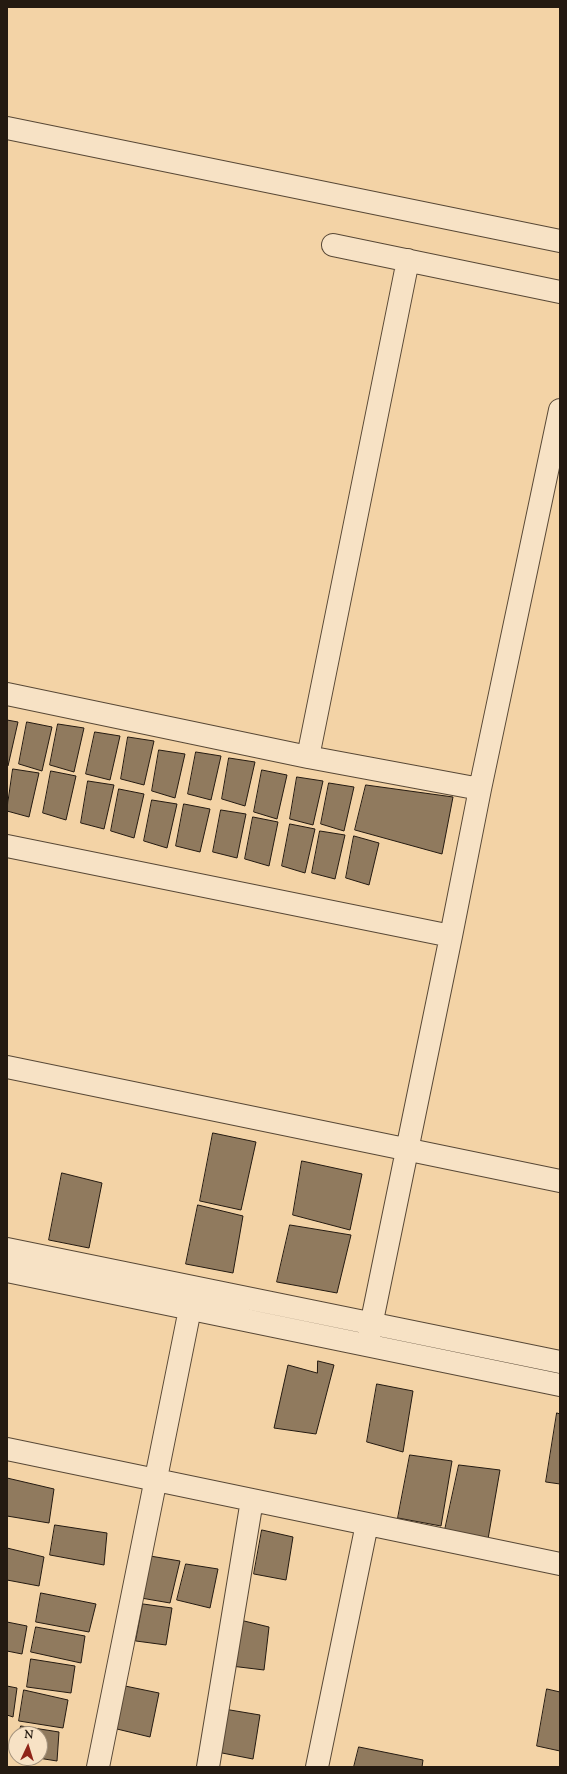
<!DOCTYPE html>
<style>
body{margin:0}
#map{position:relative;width:567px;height:1774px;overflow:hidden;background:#f3d3a6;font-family:"Sorts Mill Goudy",serif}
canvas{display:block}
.frame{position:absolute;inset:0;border:8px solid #241a11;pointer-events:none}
.north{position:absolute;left:8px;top:1726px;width:40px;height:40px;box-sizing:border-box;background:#f7e2c5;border:1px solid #a3927d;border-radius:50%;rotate:4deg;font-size:11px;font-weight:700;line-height:16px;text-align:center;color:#241a11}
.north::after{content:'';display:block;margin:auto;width:14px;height:18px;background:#8f2418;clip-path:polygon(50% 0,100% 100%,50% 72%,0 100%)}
</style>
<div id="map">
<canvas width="567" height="1774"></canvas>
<div class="frame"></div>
<div class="north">N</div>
</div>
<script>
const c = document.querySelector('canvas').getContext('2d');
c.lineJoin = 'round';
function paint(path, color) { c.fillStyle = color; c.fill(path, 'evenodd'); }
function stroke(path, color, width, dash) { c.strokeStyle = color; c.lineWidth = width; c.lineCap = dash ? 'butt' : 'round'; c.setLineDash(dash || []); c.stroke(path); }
const building = new Path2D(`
 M7 720 18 722 8 766H7Z
 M27 722 52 727 42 771 19 764Z
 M58 724 84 728 74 772 50 765Z
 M95 732 120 736 110 780 86 774Z
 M128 737 154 741 144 785 121 779Z
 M159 750 185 754 175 798 152 791Z
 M196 752 221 756 211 800 188 794Z
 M229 758 255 762 245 806 222 799Z
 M13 769 39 773 29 817 7 811Z
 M262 770 287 775 277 819 254 812Z
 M51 771 76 776 66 820 43 813Z
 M297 777 323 781 313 825 290 819Z
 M88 781 114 785 104 829 81 823Z
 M329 783 354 787 344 831 321 824Z
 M366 785 453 797 442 854 355 830Z
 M119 789 144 794 134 838 111 831Z
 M152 800 177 804 167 848 144 841Z
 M184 804 210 809 200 852 176 846Z
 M221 810 246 814 237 858 213 852Z
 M253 817 278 822 269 866 245 859Z
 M290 824 315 829 305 873 282 866Z
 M320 831 345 835 335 879 312 873Z
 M354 836 379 843 369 885 346 878Z
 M213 1133 256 1142 241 1210 200 1201Z
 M302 1161 362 1174 350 1230 293 1215Z
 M62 1173 102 1183 89 1248 49 1240Z
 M198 1205 243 1216 233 1273 186 1264Z
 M290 1225 351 1235 337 1293 277 1282Z
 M318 1361 334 1365 316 1434 274 1428 288 1365 317 1373Z
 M377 1384 413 1391 403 1452 367 1442Z
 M557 1413 560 1414V1484L546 1482Z
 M410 1455 452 1461 441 1526 398 1518Z
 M459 1465 500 1470 488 1539 445 1530Z
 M7 1478 54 1489 49 1523 7 1516Z
 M55 1525 107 1533 104 1565 50 1555Z
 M262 1530 293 1537 286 1580 254 1574Z
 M7 1548 44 1557 39 1586 7 1580Z
 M150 1556 180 1561 170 1603 141 1598Z
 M186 1564 218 1569 210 1608 177 1600Z
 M41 1593 96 1604 89 1632 36 1622Z
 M143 1604 172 1608 166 1645 136 1641Z
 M240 1620 269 1627 264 1670 231 1666Z
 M7 1622 27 1626 22 1654 7 1651Z
 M36 1627 85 1636 81 1663 31 1652Z
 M31 1659 75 1666 71 1693 27 1687Z
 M7 1686 17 1688 13 1717 7 1715Z
 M125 1686 159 1693 150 1737 117 1729Z
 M547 1689 560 1692V1751L537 1746Z
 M24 1690 68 1700 63 1728 19 1721Z
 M224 1709 260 1715 253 1759 217 1752Z
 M21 1726 59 1732 57 1761 38 1758H40V1734H19Z
 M359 1747 423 1760 422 1767H354Z`);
const minor = new Path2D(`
 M7 128 560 241
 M333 245 560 292
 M7 694 308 757 480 789
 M308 757 408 260
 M7 846 451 936
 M7 1067 560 1181
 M7 1249 560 1362
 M7 1271 560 1385
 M367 1345 451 936 480 789 560 410
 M7 1449 560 1564
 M98 1767 193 1294
 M208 1767 252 1500
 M317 1767 367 1524`);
paint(building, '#907a5e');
stroke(building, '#241a11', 1);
stroke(minor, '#584836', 24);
stroke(minor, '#f7e2c5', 22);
</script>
